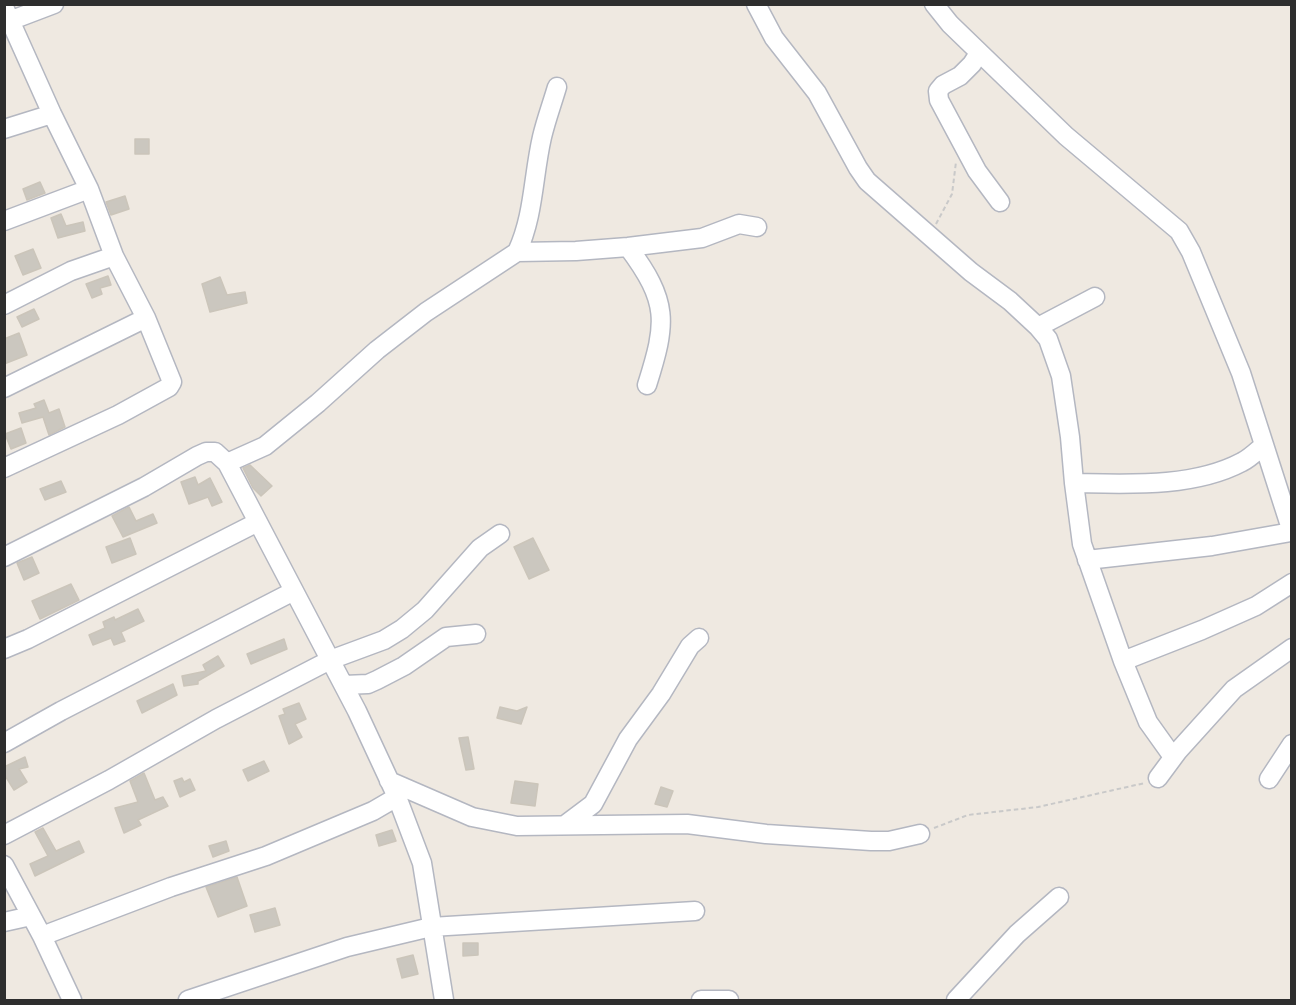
<!DOCTYPE html>
<style>
body{margin:0}
#map{position:relative;width:1296px;height:1005px;overflow:hidden;background:#efe9e1;font-family:"Titillium Web",sans-serif}
canvas{display:block}
.frame{position:absolute;inset:0;border:6px solid #2e2e2e;pointer-events:none}
</style>
<div id="map">
<canvas width="1296" height="1005"></canvas>
<div class="frame"></div>
</div>
<script>
const c = document.querySelector('canvas').getContext('2d');
c.lineJoin = 'round';
function paint(path, color) { c.fillStyle = color; c.fill(path, 'evenodd'); }
function stroke(path, color, width, dash) { c.strokeStyle = color; c.lineWidth = width; c.lineCap = dash ? 'butt' : 'round'; c.setLineDash(dash || []); c.stroke(path); }
const building = new Path2D(`
 M135 139H149V154H135Z
 M40 182 45 193 27 200 23 189Z
 M125 196 129 209 111 215 106 202Z
 M61 214 66 226 83 222 85 231 58 238 51 218Z
 M33 249 41 268 23 275 15 256Z
 M108 276 111 285 100 288 102 294 92 298 86 284Z
 M220 277 227 295 245 292 247 303 210 312 202 284Z
 M34 309 39 319 22 327 17 317Z
 M19 333 27 355 4 364V339Z
 M44 400 49 413 59 409 65 427 49 435 43 417 22 423 19 413 36 408 34 404Z
 M21 428 26 443 11 449 5 434Z
 M250 465 272 486 261 496 253 488 243 468Z
 M195 477 198 485 210 478 222 502 212 506 208 497 189 504 181 482Z
 M61 481 66 492 45 500 40 489Z
 M129 507 136 521 153 514 157 523 123 537 112 516Z
 M130 538 136 554 112 563 106 547Z
 M533 538 549 570 529 579 514 547Z
 M32 557 39 573 24 580 17 563Z
 M71 584 79 600 40 619 32 601Z
 M138 609 144 621 121 632 125 641 114 645 111 638 93 645 89 635 105 628 103 622 114 617 115 620Z
 M284 639 287 649 251 664 247 654Z
 M218 656 224 666 198 681V684L184 686 182 676 206 671 203 665Z
 M173 684 177 695 142 713 137 701Z
 M299 703 306 719 295 724 302 737 289 744 279 716 285 714 283 709Z
 M500 707 517 711 527 707 521 724 497 718Z
 M468 737 474 769 466 770 459 738Z
 M25 757 28 767 19 769 27 782 14 790 4 774V767Z
 M264 761 269 771 248 781 243 770Z
 M144 773 155 800 163 797 168 806 138 820 141 825 124 833 115 808 138 802 130 781Z
 M182 778 184 782 190 779 195 790 180 797 174 781Z
 M515 781 538 784 535 806 511 803Z
 M661 787 673 791 667 807 655 804Z
 M43 828 56 851 79 841 84 852 35 876 30 864 48 856 35 832Z
 M392 830 396 841 379 846 376 835Z
 M226 841 229 851 213 857 209 846Z
 M237 877 247 906 218 917 206 887Z
 M275 908 280 925 255 932 250 915Z
 M463 943H478V955L463 956Z
 M413 955 418 974 402 978 397 959Z`);
const path = new Path2D(`
 M936 224 952 194 956 162
 M934 828 968 815 1038 807 1145 783`);
const minor = new Path2D(`
 M756 4 774 38 817 93 858 168 867 181 971 272 1010 301 1038 327 1048 339 1061 376 1070 437 1074 483 1082 544 1123 661 1148 722 1173 757
 M934 4 950 24 1066 136 1179 231 1191 252 1241 373 1292 532
 M4 7 52 114 89 189 114 256 146 318 172 382 169 387 118 415 4 468
 M4 23 54 4
 M979 53 972 64 960 76 943 85 938 91 939 100 977 171 1000 202
 M4 129 52 114
 M4 221 89 189
 M628 247C669 302 667 322 647 385
 M517 252 576 251 628 247 702 238 739 224 757 227
 M4 305 71 271 114 256
 M1038 327 1095 297
 M4 388 146 318
 M227 463 265 446 318 403 377 350 426 312 517 252C534 216 533 176 542 137 546 120 552 104 557 87
 M1074 483C1127 484 1193 488 1242 462 1250 458 1257 451 1264 445
 M4 557 144 487 197 456 206 452H215L227 463 357 711 397 797 373 811 266 856 171 887 42 936
 M1087 560 1212 546 1291 532
 M4 649 28 639 258 522
 M1123 661 1202 630 1256 606 1292 583
 M344 685 368 684 377 680 404 666 446 637 476 634
 M4 743 61 711 294 591
 M1158 778 1178 751 1234 689 1292 648
 M1269 779 1292 744
 M389 781 472 817 517 826 687 824 766 834 871 841H889L920 834
 M397 797 422 863 444 1000
 M565 825 593 804 628 739 661 694 690 646 699 638
 M4 835 109 780 216 719 330 660 384 640 402 629 425 610 480 548 500 534
 M4 865 42 936 72 1000
 M4 922 31 916
 M188 1000 347 947 431 927 695 911
 M701 1000H729
 M956 1000 1017 934 1059 897`);
paint(building, '#cbc7bf');
stroke(building, '#cbc5ba', 1.5);
stroke(minor, '#b4b7c1', 21);
stroke(path, '#c9c9c9', 2, [4.5, 3]);
stroke(minor, '#fff', 18);
</script>
